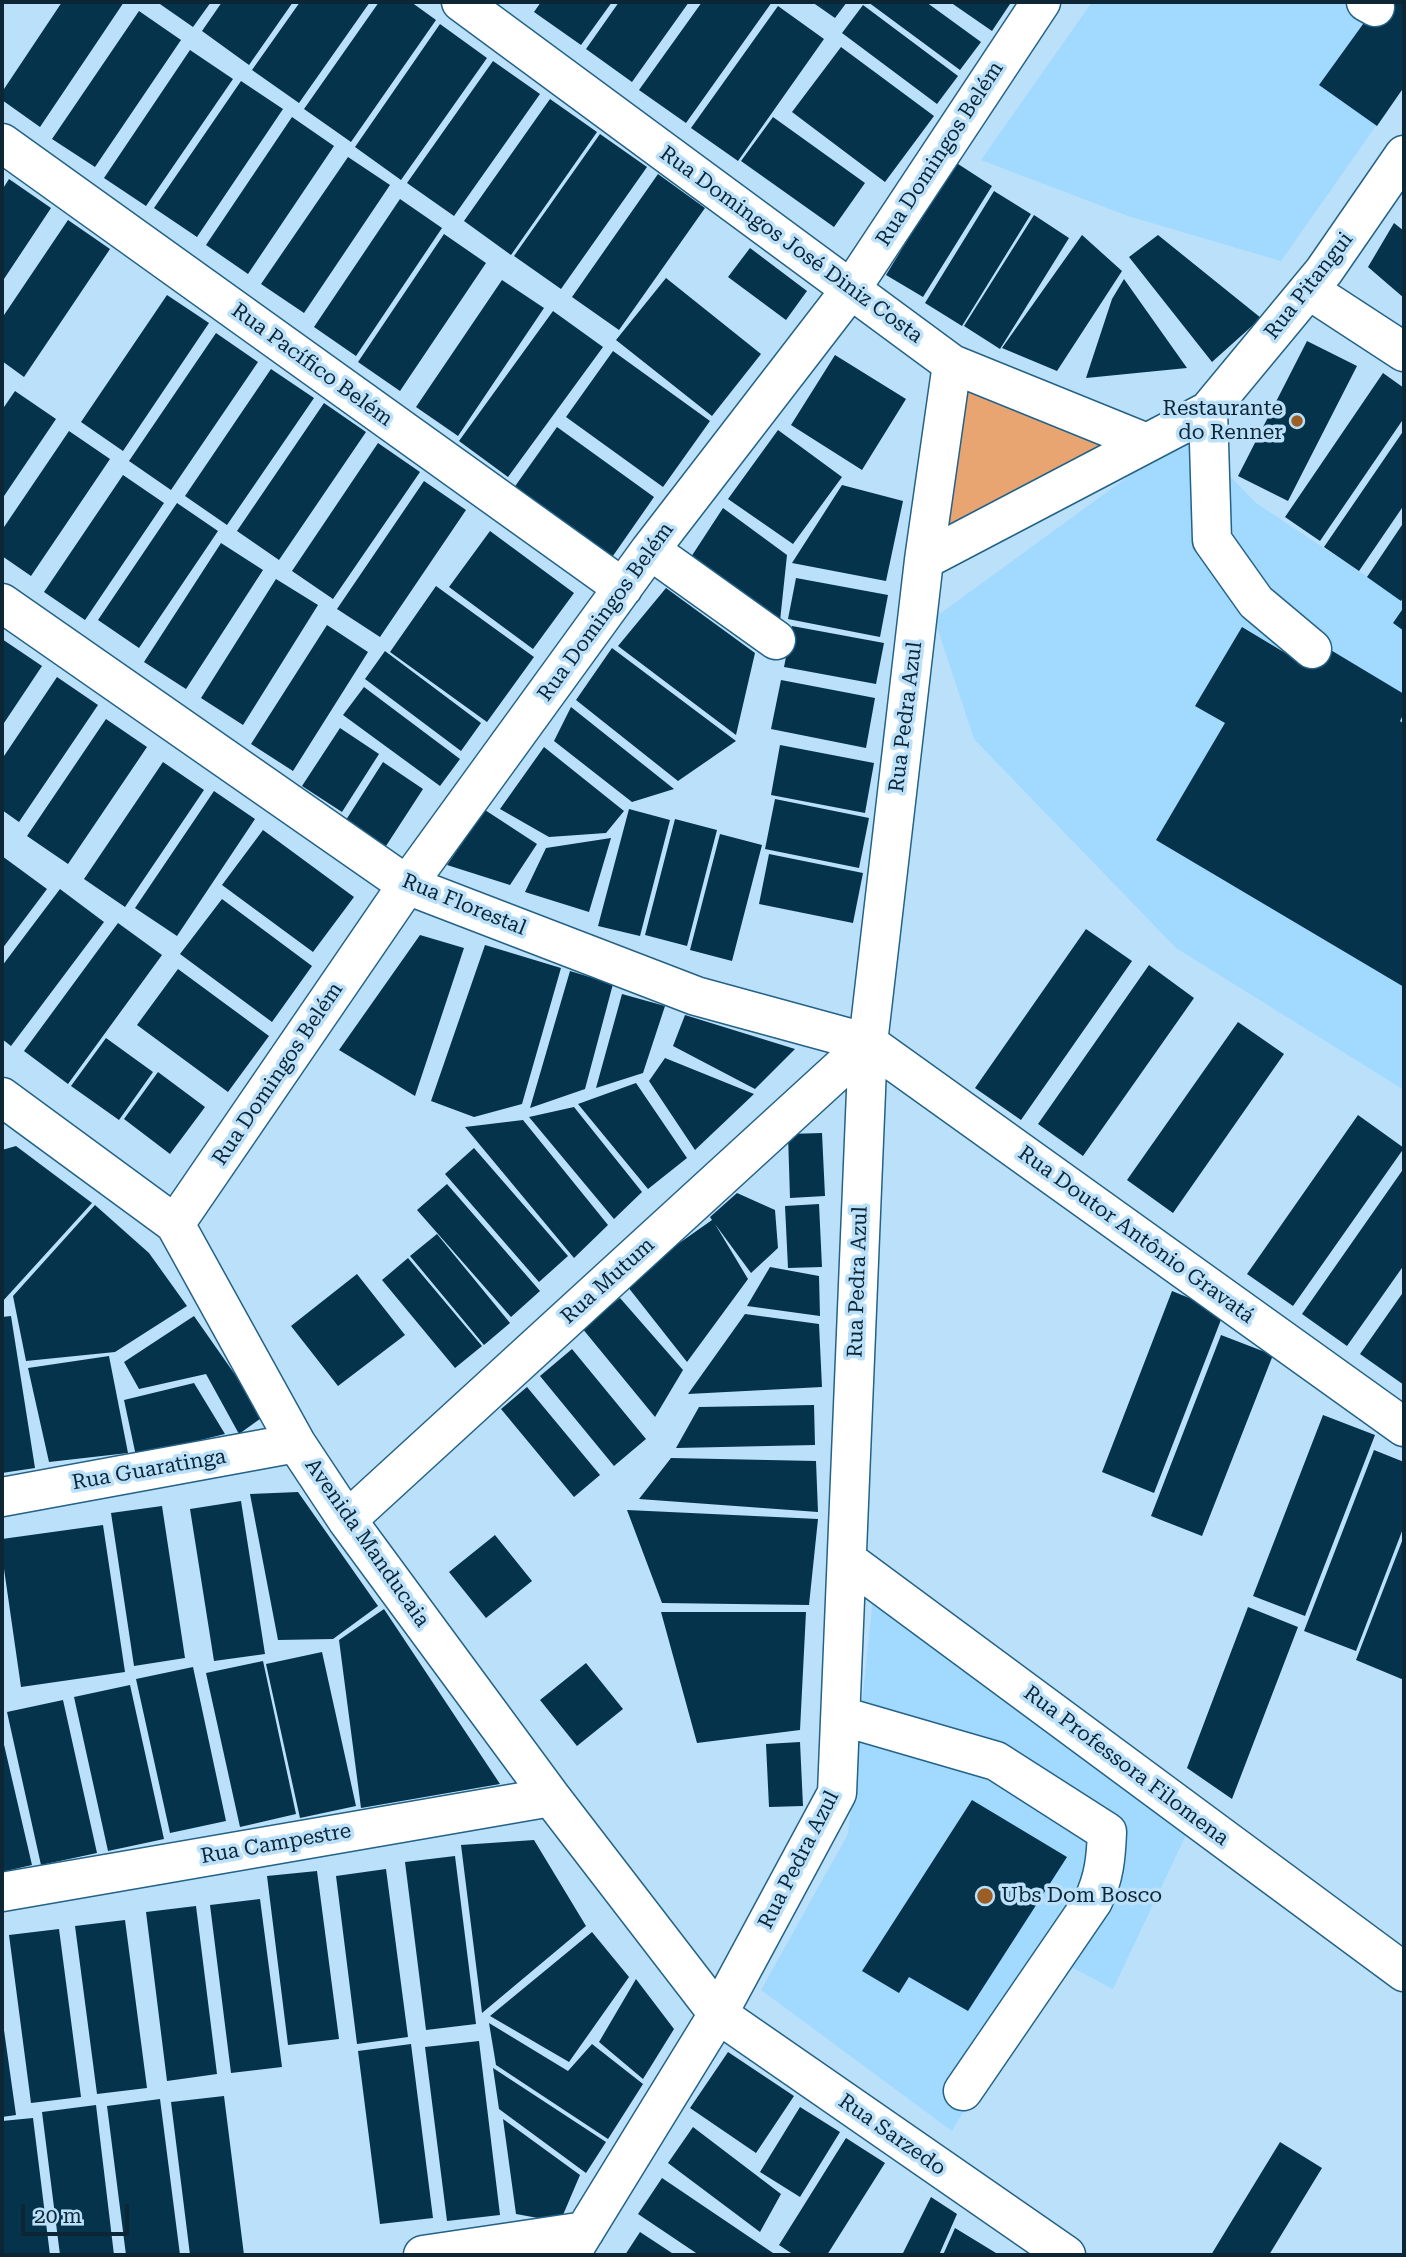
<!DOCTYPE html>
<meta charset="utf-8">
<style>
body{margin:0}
#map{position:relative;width:1406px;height:2257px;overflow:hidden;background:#bbe0f9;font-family:"Roboto Serif",serif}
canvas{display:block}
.frame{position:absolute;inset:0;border:4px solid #0c2636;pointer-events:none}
.scale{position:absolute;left:21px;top:2204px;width:108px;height:32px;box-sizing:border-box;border:4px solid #0c2636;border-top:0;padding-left:9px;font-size:21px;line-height:24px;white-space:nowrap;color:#0c2636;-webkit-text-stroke:5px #bbe0f9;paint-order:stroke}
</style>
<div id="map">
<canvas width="1406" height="2257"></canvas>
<div class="frame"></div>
<div class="scale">20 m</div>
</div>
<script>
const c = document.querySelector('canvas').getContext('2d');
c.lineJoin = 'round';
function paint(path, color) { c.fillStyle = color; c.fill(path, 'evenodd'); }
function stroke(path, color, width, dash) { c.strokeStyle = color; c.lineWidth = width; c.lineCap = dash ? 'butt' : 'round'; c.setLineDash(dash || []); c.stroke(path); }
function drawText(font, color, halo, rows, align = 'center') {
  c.font = font + ' "Roboto Serif",serif'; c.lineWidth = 7; c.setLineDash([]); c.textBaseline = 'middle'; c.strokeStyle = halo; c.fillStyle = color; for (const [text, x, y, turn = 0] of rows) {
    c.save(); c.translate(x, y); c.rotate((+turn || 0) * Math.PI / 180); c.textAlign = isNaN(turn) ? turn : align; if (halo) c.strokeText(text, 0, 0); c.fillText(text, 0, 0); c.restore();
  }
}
const built = new Path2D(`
 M1092 2H1404V86L1281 261 1128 216 981 160Z
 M1188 433 1256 503 1404 601V1090L1176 948 974 739 934 618Z
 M873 1598 1195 1816 1113 1989 1054 1958 952 2131 761 1990 848 1834Z`);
const green = new Path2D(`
 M965 387 1127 446 942 532Z`);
const building = new Path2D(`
 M62 2H124L40 127 2 100V92Z
 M157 2H211L193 27Z
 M222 2H293L249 65 202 31Z
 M300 2H370L299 103 252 70Z
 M379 2H411L436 20 351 142 304 109Z
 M541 2H612L581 45 534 12Z
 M619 2H689L632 82 586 49Z
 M702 2H772L686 123 639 90Z
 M812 2H847L835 18Z
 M868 2H926L981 42 960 70Z
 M950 2H1006L1010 4 992 31Z
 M1379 2H1404V87L1377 126 1319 85Z
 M863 5 958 76 937 104 842 33Z
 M778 6 824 39 738 161 691 128Z
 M139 11 181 40 95 167 52 139Z
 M440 24 487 58 401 180 355 147Z
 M841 47 934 116 885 182 792 112Z
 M190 50 233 79 146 206 104 178Z
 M493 61 540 94 454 216 407 183Z
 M241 81 283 109 197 237 154 208Z
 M550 99 597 132 511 255 464 221Z
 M292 117 334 146 248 274 206 245Z
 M773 117 865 183 834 227 741 161Z
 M600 134 647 167 561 289 514 256Z
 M348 157 390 185 304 313 261 284Z
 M955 162 992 186 923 297 886 275Z
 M658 174 705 208 619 330 572 297Z
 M9 179 51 208 2 282V190Z
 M994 191 1031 214 962 326 925 303Z
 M400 199 442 228 356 356 314 327Z
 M1034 215 1069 238 1000 349 964 326Z
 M68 220 110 249 24 377 2 361V318Z
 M1394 223 1404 231V298L1368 267Z
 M444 234 486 263 400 391 358 362Z
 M1082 235 1122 271 1057 371 1002 348Z
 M1158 235 1261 318 1212 362 1129 257Z
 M750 248 807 291 786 320 728 277Z
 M666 278 761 354 712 416 616 340Z
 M1124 279 1187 368 1086 378 1112 299Z
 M502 280 544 308 458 436 416 407Z
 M167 295 209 323 123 451 81 422Z
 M553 311 603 347 508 477 459 441Z
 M216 333 258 362 171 490 129 461Z
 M1307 341 1357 366 1288 501 1238 476Z
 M613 351 710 421 663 487 566 417Z
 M835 355 906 399 862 470 791 425Z
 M271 369 314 398 227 525 185 496Z
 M1383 373 1404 388V418L1320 541 1285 517Z
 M15 391 56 419 2 499V410Z
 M324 403 366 432 279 560 237 531Z
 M557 427 654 497 608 563 511 492Z
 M778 430 842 477 793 544 728 499Z
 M1404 430V505L1359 571 1324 547Z
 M69 431 110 459 31 576 2 556V530Z
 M378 443 420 472 333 599 292 571Z
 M123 475 164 503 85 620 44 592Z
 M424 481 466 510 380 637 337 609Z
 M842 485 903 501 886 581 792 563Z
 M177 503 218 531 139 648 98 620Z
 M723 508 787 555 780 621 691 557Z
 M1404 522V596L1401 601 1367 577Z
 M490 531 574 593 533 649 449 587Z
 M221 543 263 570 186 689 144 662Z
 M796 578 888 595 880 637 788 619Z
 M276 579 318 605 243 725 201 698Z
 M436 586 534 657 487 722 390 652Z
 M666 588 755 653 736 735 618 646Z
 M1404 607V631L1393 623Z
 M327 625 368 652 293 771 251 744Z
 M792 626 884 643 876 684 784 667Z
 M1242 627 1297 660 1319 643 1404 694V713L1400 721 1404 724V987L1156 840 1225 723 1195 706Z
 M2 639 42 666 2 726Z
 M612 648 736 741 678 781 576 700Z
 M385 651 481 723 461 751 365 679Z
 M57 677 98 705 19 822 2 810V759Z
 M781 680 875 698 866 748 771 729Z
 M364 687 460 759 440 786 343 715Z
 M571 707 674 789 632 802 554 741Z
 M106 719 147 747 68 864 27 836Z
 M340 728 379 754 342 812 302 786Z
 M780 745 874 763 865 813 771 795Z
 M544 747 624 811 606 833 549 837 500 809Z
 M163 762 204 790 125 907 84 879Z
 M383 762 423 789 386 846 346 820Z
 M214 791 255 819 177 936 135 908Z
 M775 799 869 818 859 868 765 849Z
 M629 809 670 820 640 936 598 926Z
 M485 810 537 844 510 885 447 865Z
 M675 819 717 830 687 946 645 935Z
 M263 830 354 897 313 952 222 885Z
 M720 834 762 845 732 961 690 950Z
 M611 838 589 912 525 892 546 848Z
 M769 854 863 873 853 923 759 904Z
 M2 856 47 889 2 949Z
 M60 889 104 922 11 1046 2 1039V966Z
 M222 899 312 966 272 1022 180 954Z
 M118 923 162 955 68 1084 24 1051Z
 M1086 929 1132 961 1021 1120 975 1088Z
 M420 935 464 948 415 1096 339 1050Z
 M485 945 561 968 522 1104 474 1117 431 1101Z
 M1149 965 1194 998 1083 1156 1038 1124Z
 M178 969 269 1036 228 1092 137 1025Z
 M570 971 613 984 585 1089 530 1108Z
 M622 994 665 1006 643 1073 596 1088Z
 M685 1015 795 1049 755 1089 673 1046Z
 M1238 1022 1284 1054 1173 1213 1127 1180Z
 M106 1038 153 1072 119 1120 71 1086Z
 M665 1058 754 1094 695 1150 649 1081Z
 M158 1072 205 1107 170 1154 124 1119Z
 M636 1083 687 1158 648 1189 578 1104Z
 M574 1107 642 1192 614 1219 529 1117Z
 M1358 1115 1404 1148 1293 1306 1247 1274Z
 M523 1120 608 1225 574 1258 465 1127Z
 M822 1133 825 1196 790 1198 788 1134Z
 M16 1146 92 1203 2 1302V1150Z
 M474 1148 568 1256 539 1282 445 1174Z
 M1404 1168V1265L1347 1346 1302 1314Z
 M447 1184 540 1291 511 1317 417 1210Z
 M737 1193 775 1210 778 1248 751 1273 715 1224 748 1279 687 1362 624 1282 712 1220 710 1217Z
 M819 1204 822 1267 788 1268 785 1206Z
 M95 1205 149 1253 187 1306 115 1352 26 1361 13 1296Z
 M437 1234 510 1323 484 1345 410 1256Z
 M408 1258 482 1346 455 1368 382 1280Z
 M770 1267 819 1276 820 1316 747 1306Z
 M357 1274 405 1335 338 1386 291 1326Z
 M1172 1291 1224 1312 1154 1493 1102 1472Z
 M1404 1291V1385L1360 1354Z
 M620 1298 683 1370 655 1417 582 1328Z
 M745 1314 819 1324 822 1387 688 1394Z
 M11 1316 35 1468 2 1473V1317Z
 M194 1316 264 1416 239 1434 206 1374 139 1389 124 1362Z
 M1221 1335 1273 1355 1202 1536 1151 1516Z
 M572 1349 646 1439 614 1466 540 1376Z
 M109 1356 128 1453 49 1462 28 1368Z
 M194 1383 225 1434 136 1456 124 1400Z
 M527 1387 600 1475 574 1497 501 1409Z
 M814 1405 815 1445 676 1448 699 1407Z
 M1323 1415 1375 1435 1305 1616 1253 1596Z
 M1374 1450 1404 1462V1526L1356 1651 1304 1631Z
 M671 1458 816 1461 818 1512 639 1499Z
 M298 1492 378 1606 333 1639 278 1640 250 1494Z
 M241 1501 265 1654 214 1661 190 1509Z
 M162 1506 185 1658 134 1666 111 1513Z
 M627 1510 818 1519 809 1605 662 1603Z
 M103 1525 125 1672 21 1687 2 1555V1539Z
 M495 1535 532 1581 486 1618 449 1572Z
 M1404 1536V1680L1356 1660Z
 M1248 1607 1298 1627 1232 1799 1187 1768Z
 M384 1609 500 1784 361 1808 339 1640Z
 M661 1612H806L800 1730 697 1743Z
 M322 1652 356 1806 300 1818 266 1664Z
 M263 1661 296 1814 240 1827 206 1673Z
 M586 1663 623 1709 577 1746 540 1700Z
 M193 1667 226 1821 170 1833 136 1679Z
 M130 1685 164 1839 108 1851 74 1697Z
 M63 1700 97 1853 41 1865 7 1712Z
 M2 1736 32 1865 2 1872Z
 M800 1742 803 1806 769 1807 766 1744Z
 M972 1800 1067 1857 968 2011 909 1977 899 1993 862 1971Z
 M534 1840 586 1926 482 2013 461 1845Z
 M455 1856 476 2024 426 2030 405 1862Z
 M386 1869 408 2037 357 2044 336 1876Z
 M317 1871 339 2039 288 2045 267 1876Z
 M260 1899 282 2067 231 2073 210 1905Z
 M196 1906 217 2074 167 2081 146 1912Z
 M125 1920 147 2088 97 2094 75 1926Z
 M59 1929 81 2097 31 2103 9 1935Z
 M592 1932 629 1977 569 2062 490 2016Z
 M636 1979 674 2029 643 2079 599 2042Z
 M2 2016 16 2115 2 2117Z
 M489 2023 568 2071 592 2044 643 2084 608 2139 496 2065Z
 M479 2041 500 2215 447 2221 425 2047Z
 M411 2044 433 2218 380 2224 358 2051Z
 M728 2052 794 2096 756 2153 690 2108Z
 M493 2068 606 2142 586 2173 499 2109Z
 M224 2096 244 2255H190L171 2102Z
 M160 2099 180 2255H126L107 2106Z
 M96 2105 114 2255H60L42 2112Z
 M800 2107 840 2132 800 2197 760 2172Z
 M33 2118 50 2255H2V2121Z
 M503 2119 580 2175 560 2222 516 2214Z
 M693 2127 781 2194 760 2232 668 2163Z
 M846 2138 885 2163 827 2255H794L779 2245Z
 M1280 2142 1322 2168 1269 2255H1211Z
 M662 2178 776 2255H699L638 2214Z
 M931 2197 957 2214 939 2255H902Z
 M955 2228 996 2253 995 2255H943Z
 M640 2232 675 2255H625Z`);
const minor = new Path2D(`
 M461 2 952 364 1147 443
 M1366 2 1375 7
 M2 143 623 588
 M1309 290 1404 352
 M1208 411 1212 540 1256 602 1312 649
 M650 550 776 640
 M924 560 1208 411 1324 271 1404 155
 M2 603 407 885 696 996 868 1043 1404 1427
 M2 1097 175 1224 296 1443 347 1520 551 1797 718 2014 1066 2255
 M175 1224 407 885 650 550 851 289 1041 2
 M2 1497 296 1443
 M347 1520 868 1043
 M847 1560 1404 1972
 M841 1716 996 1761 1107 1832C1106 1858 1104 1878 1093 1901L963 2091
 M2 1892 551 1797
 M423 2255 585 2231
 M570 2255 718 2014 837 1793 868 1043 924 560 952 364`);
const markers = [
 [1297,421,7,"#9d5e26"],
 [985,1896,9,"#9d5e26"]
];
const streetNames = [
 ["Rua Domingos Belém",940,154,-57],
 ["Rua Domingos José Diniz Costa",791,245,36],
 ["Rua Pitangui",1309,286,-52],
 ["Rua Pacífico Belém",312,365,36],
 ["Rua Domingos Belém",606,612,-54],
 ["Rua Pedra Azul",906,717,-83],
 ["Rua Florestal",464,905,22],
 ["Rua Domingos Belém",278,1074,-56],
 ["Rua Doutor Antônio Gravatá",1136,1235,36],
 ["Rua Mutum",608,1281,-42],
 ["Rua Pedra Azul",858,1282,-88],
 ["Rua Guaratinga",149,1470,-10],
 ["Avenida Manducaia",367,1543,55],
 ["Rua Professora Filomena",1126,1766,37],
 ["Rua Campestre",276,1844,-10],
 ["Rua Pedra Azul",799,1860,-63],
 ["Rua Sarzedo",892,2135,35]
];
const poiNames = [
 ["Restaurante",1283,409],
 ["do Renner",1283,433],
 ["Ubs Dom Bosco",1001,1896,"left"]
];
paint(built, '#a2d9fe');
paint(green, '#e8a571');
paint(building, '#05334c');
stroke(minor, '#246287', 41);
stroke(minor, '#fff', 38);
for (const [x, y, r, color] of markers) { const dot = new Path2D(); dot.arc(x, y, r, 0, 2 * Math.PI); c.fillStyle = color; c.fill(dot); stroke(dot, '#bbe0f9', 2.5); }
drawText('21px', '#0c2636', '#bbe0f9', streetNames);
drawText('21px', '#0c2636', '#bbe0f9', poiNames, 'right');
</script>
